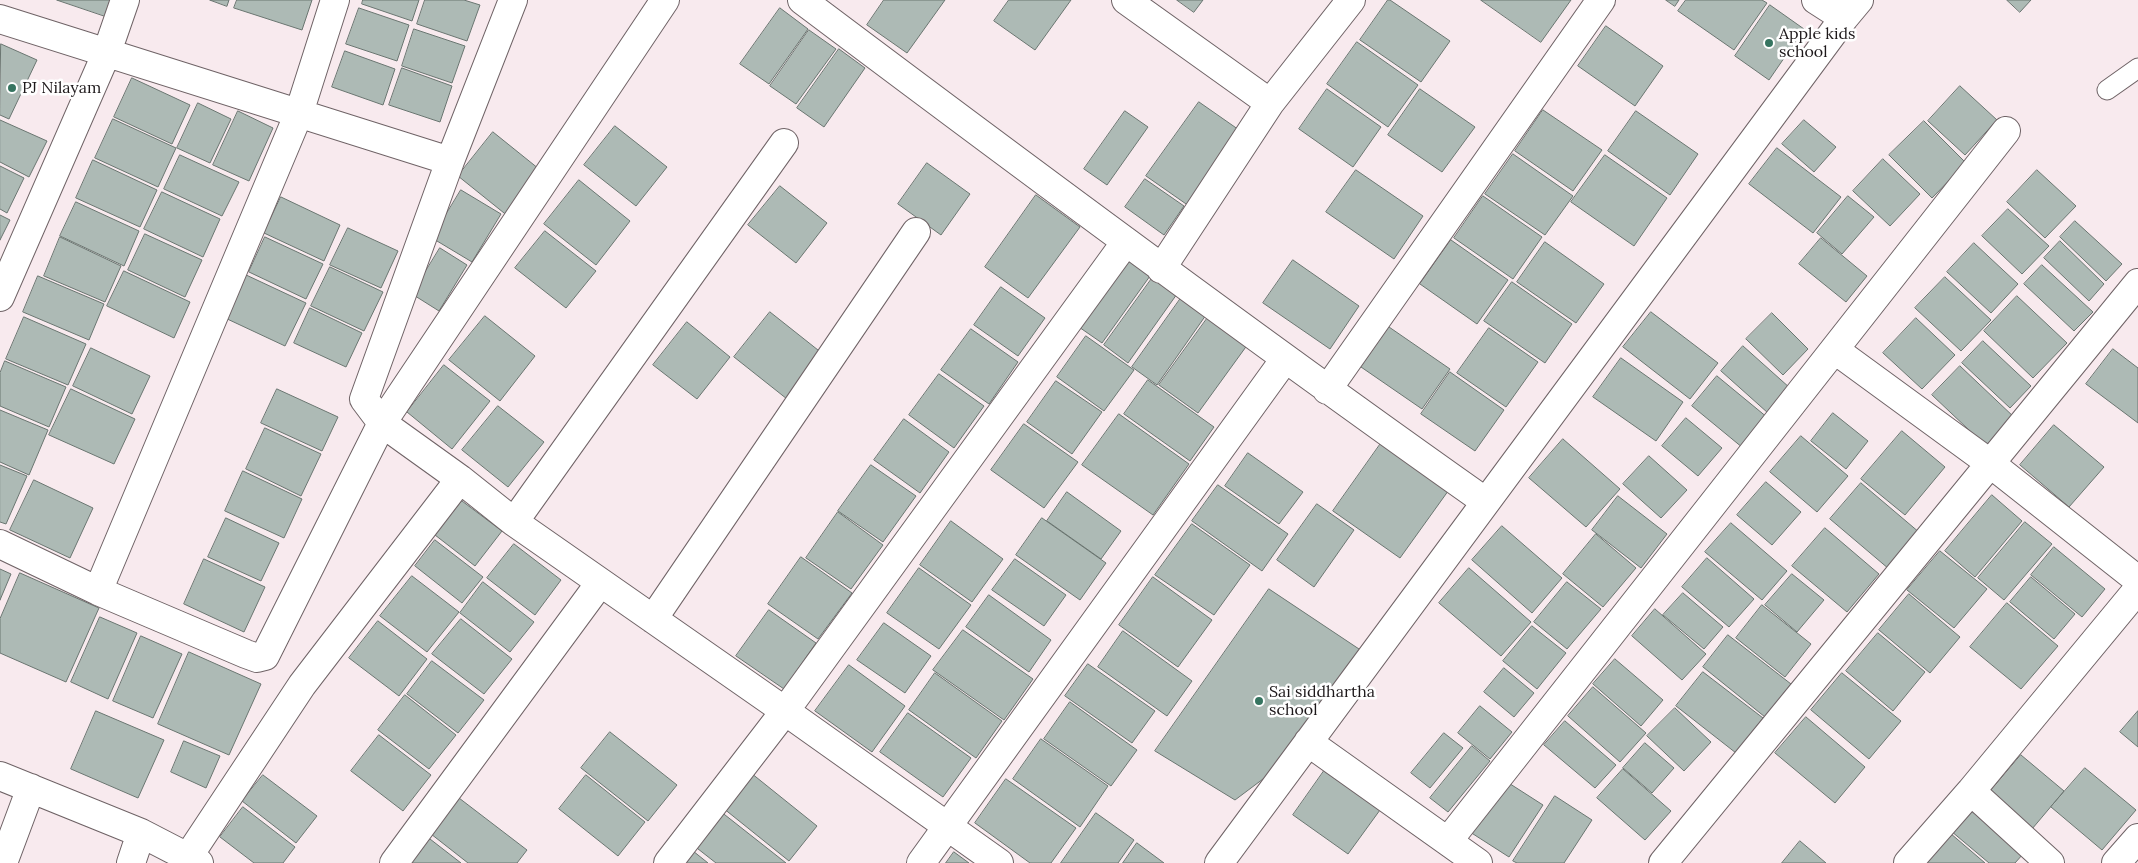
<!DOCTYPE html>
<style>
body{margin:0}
canvas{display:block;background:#f8eaee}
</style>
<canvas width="2138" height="863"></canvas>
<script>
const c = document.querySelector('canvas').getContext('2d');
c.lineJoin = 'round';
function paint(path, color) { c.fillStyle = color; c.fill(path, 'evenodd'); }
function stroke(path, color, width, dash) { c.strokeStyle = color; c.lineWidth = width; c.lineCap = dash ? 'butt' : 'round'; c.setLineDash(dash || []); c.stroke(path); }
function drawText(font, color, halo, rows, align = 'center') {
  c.font = font + ' Lora,serif'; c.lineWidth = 5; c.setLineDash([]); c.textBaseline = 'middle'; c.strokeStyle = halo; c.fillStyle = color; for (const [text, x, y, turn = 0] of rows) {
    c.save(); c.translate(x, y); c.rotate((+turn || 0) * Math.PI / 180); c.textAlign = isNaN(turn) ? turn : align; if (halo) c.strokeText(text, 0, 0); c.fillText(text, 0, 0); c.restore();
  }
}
const building = new Path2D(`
 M57 0H110L105 16Z
 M210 0H229L227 6Z
 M237 0H312L302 30 234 8Z
 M363 0H419L412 21 362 4Z
 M425 0H464L480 5 467 41 417 24Z
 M884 0H945L907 53 867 25Z
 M1009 0H1071L1035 50 994 21Z
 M1177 0H1203L1194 12Z
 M1388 0H1390L1450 41 1421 82 1360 40Z
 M1481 0H1571L1541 42Z
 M1666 0H1679L1675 6Z
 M1686 0H1762L1767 3 1734 50 1678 11Z
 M2007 0H2031L2020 12Z
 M1770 5 1804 29 1769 80 1735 56Z
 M359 8 409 25 397 61 346 44Z
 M780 8 808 29 769 84 740 64Z
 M1606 26 1663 66 1635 106 1578 66Z
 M414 29 465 46 452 83 402 66Z
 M809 30 836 49 796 104 770 86Z
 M1357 42 1418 85 1388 127 1327 84Z
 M1 44 37 60 9 119 0 115Z
 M839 49 865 68 824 127 797 108Z
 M345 51 395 69 383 105 332 87Z
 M402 68 452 86 440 122 389 105Z
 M132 78 190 105 172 144 114 117Z
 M1960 86 1997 120 1965 155 1928 121Z
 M1327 89 1381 127 1353 167 1299 129Z
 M1420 89 1475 127 1442 172 1388 135Z
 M1199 102 1242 132 1189 206 1146 176Z
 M198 103 231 119 210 163 177 148Z
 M1543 110 1602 150 1573 191 1515 151Z
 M238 111 273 128 249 181 213 165Z
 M1125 111 1148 127 1107 185 1084 169Z
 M1636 111 1698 154 1670 195 1608 151Z
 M113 119 176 148 158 187 95 158Z
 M0 120 47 141 29 177 0 162Z
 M1804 120 1836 147 1814 172 1782 144Z
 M1924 121 1966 163 1932 198 1889 155Z
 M615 126 667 167 636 206 584 165Z
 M493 132 544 173 509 217 458 176Z
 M1777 148 1841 197 1813 233 1749 184Z
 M1513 154 1573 196 1545 235 1485 194Z
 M180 155 239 182 222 216 164 189Z
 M1605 155 1667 198 1634 246 1571 202Z
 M1883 159 1920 194 1890 226 1853 191Z
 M93 160 157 190 140 227 76 198Z
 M927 163 970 194 941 235 898 204Z
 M0 166 24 178 7 213 0 209Z
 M1356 170 1423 216 1394 259 1326 212Z
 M2037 170 2076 206 2045 238 2007 202Z
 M1145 179 1184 206 1164 235 1125 207Z
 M579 180 630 221 596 265 544 224Z
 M780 186 827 223 796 263 748 225Z
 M461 190 501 214 472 262 432 238Z
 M162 192 220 219 203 257 144 229Z
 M1036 195 1080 227 1028 298 985 267Z
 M1483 196 1542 237 1513 279 1454 238Z
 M1848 196 1874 217 1842 254 1817 233Z
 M281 197 340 225 324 261 264 233Z
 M76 202 139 231 124 266 60 236Z
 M2008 209 2049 246 2022 274 1982 236Z
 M0 215 10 220 0 240Z
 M2075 221 2122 264 2106 281 2060 237Z
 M348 228 398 251 381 288 330 265Z
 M545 231 596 271 566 308 515 268Z
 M145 234 202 260 185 297 128 270Z
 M60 237 121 266 105 302 44 276Z
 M265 237 323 264 306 299 249 272Z
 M1821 238 1867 276 1846 302 1799 264Z
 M1451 240 1508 280 1477 324 1420 284Z
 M2060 241 2104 284 2089 301 2044 258Z
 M1545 242 1604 284 1576 323 1517 282Z
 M1974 243 2018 284 1991 313 1947 272Z
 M440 248 467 265 439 311 412 294Z
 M1124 258 1150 276 1102 343 1076 325Z
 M1293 260 1359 306 1330 349 1263 303Z
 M2042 265 2093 312 2074 331 2024 284Z
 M330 267 383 292 364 331 311 306Z
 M124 271 190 302 174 338 107 306Z
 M244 274 306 303 285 346 223 317Z
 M38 276 104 304 89 340 23 312Z
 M1153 277 1177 294 1128 363 1104 345Z
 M1945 277 1991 320 1961 351 1915 308Z
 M1512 282 1572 324 1545 363 1484 321Z
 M1001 287 1045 318 1018 356 974 325Z
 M2017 296 2067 343 2033 378 1984 331Z
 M1181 298 1206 315 1157 385 1132 367Z
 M310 308 362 333 346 367 294 343Z
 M770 312 823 354 787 399 734 357Z
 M1651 312 1718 363 1690 399 1623 347Z
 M1772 313 1808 349 1783 375 1746 339Z
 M485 316 535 356 500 401 449 360Z
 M1209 316 1248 344 1198 413 1159 385Z
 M24 317 86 344 68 385 6 359Z
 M1916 318 1955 355 1922 389 1883 353Z
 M687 322 730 357 697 399 653 365Z
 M1389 327 1450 369 1422 409 1361 367Z
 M1489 328 1538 362 1506 407 1457 373Z
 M971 329 1018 362 989 404 941 370Z
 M1086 336 1134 370 1104 411 1057 377Z
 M1983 341 2031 386 2010 408 1962 363Z
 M1743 346 1790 388 1768 413 1721 371Z
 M91 348 150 376 132 414 73 386Z
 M2113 349 2138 368V423L2086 384Z
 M1621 358 1683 402 1656 441 1593 397Z
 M5 361 66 387 49 427 0 406V373Z
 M444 365 490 401 452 449 407 412Z
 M1960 366 2015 418 1987 447 1932 395Z
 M1450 372 1504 410 1475 451 1421 414Z
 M939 374 984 406 954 448 909 415Z
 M1717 376 1768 418 1743 448 1692 406Z
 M1148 380 1214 427 1190 461 1124 414Z
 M1056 381 1102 412 1072 454 1027 422Z
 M71 389 135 419 114 464 49 435Z
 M277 389 338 417 322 451 261 423Z
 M498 406 544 442 508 487 462 450Z
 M0 410 48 430 29 475 0 462Z
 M1833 413 1868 441 1846 469 1811 441Z
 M1119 414 1189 464 1153 515 1082 465Z
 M1686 418 1722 448 1698 476 1662 446Z
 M904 419 949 452 920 493 874 460Z
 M1024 424 1078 462 1044 508 991 470Z
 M2054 425 2104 467 2069 507 2020 465Z
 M265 428 321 454 301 496 246 469Z
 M1902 431 1945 467 1905 515 1861 479Z
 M1801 436 1848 476 1817 512 1770 472Z
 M1384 439 1451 487 1400 558 1333 511Z
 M1563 439 1620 489 1586 527 1529 478Z
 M1248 453 1303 492 1279 524 1225 486Z
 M1649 456 1687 490 1661 518 1623 484Z
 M0 465 27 476 6 524 0 522Z
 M871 465 916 496 883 542 838 511Z
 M243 471 302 499 284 538 225 511Z
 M34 480 93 508 70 558 10 530Z
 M1766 482 1801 512 1772 545 1737 515Z
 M1861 483 1920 533 1889 569 1830 519Z
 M1218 485 1288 534 1262 571 1192 521Z
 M1067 492 1121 531 1101 559 1047 521Z
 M1992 495 2022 521 1975 577 1945 551Z
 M1618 496 1667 534 1641 568 1592 530Z
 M462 501 502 531 475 566 435 535Z
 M1317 504 1354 530 1314 587 1277 560Z
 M838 512 883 545 851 589 806 558Z
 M226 518 279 543 261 581 208 557Z
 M1042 518 1106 563 1080 600 1016 555Z
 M951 521 1003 559 972 602 920 565Z
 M2025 522 2052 544 2004 600 1978 578Z
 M1731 523 1787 571 1762 600 1705 552Z
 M1192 524 1250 565 1214 615 1155 575Z
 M1502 526 1562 578 1532 613 1472 560Z
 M1825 528 1879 574 1847 612 1792 566Z
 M1596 534 1636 568 1603 607 1563 574Z
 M435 540 483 577 462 603 415 566Z
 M514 544 561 580 535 615 487 578Z
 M2054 547 2105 589 2082 617 2031 575Z
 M1940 551 1987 589 1954 628 1907 590Z
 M801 557 852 593 818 639 768 604Z
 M1707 558 1754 599 1729 627 1682 587Z
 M204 559 265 587 244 632 184 604Z
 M1015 559 1066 595 1044 626 992 590Z
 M919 568 971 605 939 649 887 613Z
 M1469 568 1531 622 1501 656 1439 603Z
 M0 569 11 574 0 600Z
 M20 573 99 608 66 682 0 653V619Z
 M1792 574 1824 600 1797 632 1765 605Z
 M412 576 459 612 427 652 380 616Z
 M1153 577 1212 620 1178 667 1119 625Z
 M2031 577 2075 614 2054 639 2010 602Z
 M483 582 534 622 510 652 460 613Z
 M1567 582 1601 609 1567 649 1534 622Z
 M1269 589 1362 651 1283 764 1235 800 1155 751Z
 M1683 593 1723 627 1704 649 1663 615Z
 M1909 594 1960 637 1930 673 1879 630Z
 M989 595 1051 640 1029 672 966 627Z
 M2007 603 2058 646 2021 689 1970 647Z
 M1762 605 1811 644 1785 677 1736 638Z
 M1655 609 1706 654 1682 680 1632 636Z
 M769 610 816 643 784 689 736 656Z
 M100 617 137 633 108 699 71 682Z
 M461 619 512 659 484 694 432 654Z
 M378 621 427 659 399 696 349 658Z
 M884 623 931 656 905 693 857 660Z
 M1532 626 1566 653 1537 689 1503 661Z
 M963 630 1033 679 1004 720 933 670Z
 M1123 631 1192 681 1167 716 1098 667Z
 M1878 633 1925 672 1893 711 1846 671Z
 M1728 635 1791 684 1765 717 1703 667Z
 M141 636 182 654 153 718 113 701Z
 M189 652 261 684 229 755 158 724Z
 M1615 659 1663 700 1641 726 1593 684Z
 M432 661 484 700 458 733 407 694Z
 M1088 664 1155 711 1132 743 1065 696Z
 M849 665 905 706 872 752 815 711Z
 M1504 668 1534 693 1514 717 1484 692Z
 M1703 672 1763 718 1736 753 1676 706Z
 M935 673 1002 721 976 758 909 710Z
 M1842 673 1901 721 1869 759 1811 710Z
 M1593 687 1646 733 1620 762 1568 716Z
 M405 695 456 735 429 769 378 730Z
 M1070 702 1137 750 1111 786 1044 739Z
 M1480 706 1512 732 1490 759 1458 733Z
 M1675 708 1711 742 1684 771 1647 736Z
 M96 711 164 740 138 798 71 769Z
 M2138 711V747L2120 732Z
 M908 713 971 758 943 797 880 752Z
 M1806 717 1865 767 1835 803 1775 753Z
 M1565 721 1616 765 1595 788 1544 745Z
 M610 732 677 785 648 821 581 768Z
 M1444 733 1463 748 1430 788 1411 773Z
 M379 735 431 775 403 811 351 771Z
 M1041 739 1108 786 1080 827 1013 779Z
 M184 741 220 756 206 788 171 772Z
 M1645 743 1674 768 1652 793 1623 768Z
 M1472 746 1490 761 1448 812 1430 798Z
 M2021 755 2064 791 2032 829 1989 793Z
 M2085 768 2136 810 2102 850 2051 807Z
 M1623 769 1671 811 1645 840 1597 798Z
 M1324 771 1380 810 1348 854 1293 815Z
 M751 773 817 826 789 861 723 808Z
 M263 775 317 816 296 843 242 801Z
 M586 775 645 822 618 856 559 809Z
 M1006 779 1076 828 1051 863H1030L975 823Z
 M1504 780 1543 805 1509 857 1470 832Z
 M1555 796 1592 820 1564 863H1517L1513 861Z
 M459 798 527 850 517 863H468L431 834Z
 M243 807 295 847 283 863H254L220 837Z
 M1969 809 2023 854 2015 863H1989L1951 831Z
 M720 811 786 863H716L693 845Z
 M1096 813 1134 840 1118 863H1061Z
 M1950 833 1985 863H1924Z
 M430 839 461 863H411Z
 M1800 841 1826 863H1782Z
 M1137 843 1164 863H1123Z
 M693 851 708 863H683Z
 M954 852 969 863H946Z`);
const service = new Path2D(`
 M2107 90 2138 68`);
const minor = new Path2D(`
 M513 0 450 161 364 399 382 423 460 479 514 522 785 711 999 863
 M802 0C1028 170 1255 339 1486 502
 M1126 0 1270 103
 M1816 0 1844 18
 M0 19 450 161
 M1161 269 1270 103 1351 0
 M0 297 107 52 125 0
 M1835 350 1991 464 2138 580
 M1327 390 1601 0
 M514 522 784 143
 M0 544 98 591 246 654 257 658 265 656 382 423 665 0
 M98 591 299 113 335 0
 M653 619 916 232
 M1308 742 1478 863
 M0 776 141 833 199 863
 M1971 791 2050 863
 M1448 841 2006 131
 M188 857 302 685 460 479
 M3 863 31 788
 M131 863 141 833
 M394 863 600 583
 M668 863 785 711 1125 243
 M921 863 1285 359
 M1219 863 1844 18 1859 0
 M1663 863 2138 283
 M1908 863 1971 791 2138 589
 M2116 863 2138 838`);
const markers = [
 [1769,43,5,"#367460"],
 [12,88,5,"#367460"],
 [1259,701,5,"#367460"]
];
const poiNames = [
 ["Apple kids",1779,34],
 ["school",1779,52],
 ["PJ Nilayam",22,88],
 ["Sai siddhartha",1269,692],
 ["school",1269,710]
];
paint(building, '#adbab5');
stroke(building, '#6a7671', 1);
stroke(service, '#6f6366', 21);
stroke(minor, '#6f6366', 30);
stroke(service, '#fff', 19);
stroke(minor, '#fff', 28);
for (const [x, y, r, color] of markers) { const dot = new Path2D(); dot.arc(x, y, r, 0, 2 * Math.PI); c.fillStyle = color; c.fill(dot); stroke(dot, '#fff', 2); }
drawText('16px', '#1d181a', '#fff', poiNames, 'left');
</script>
